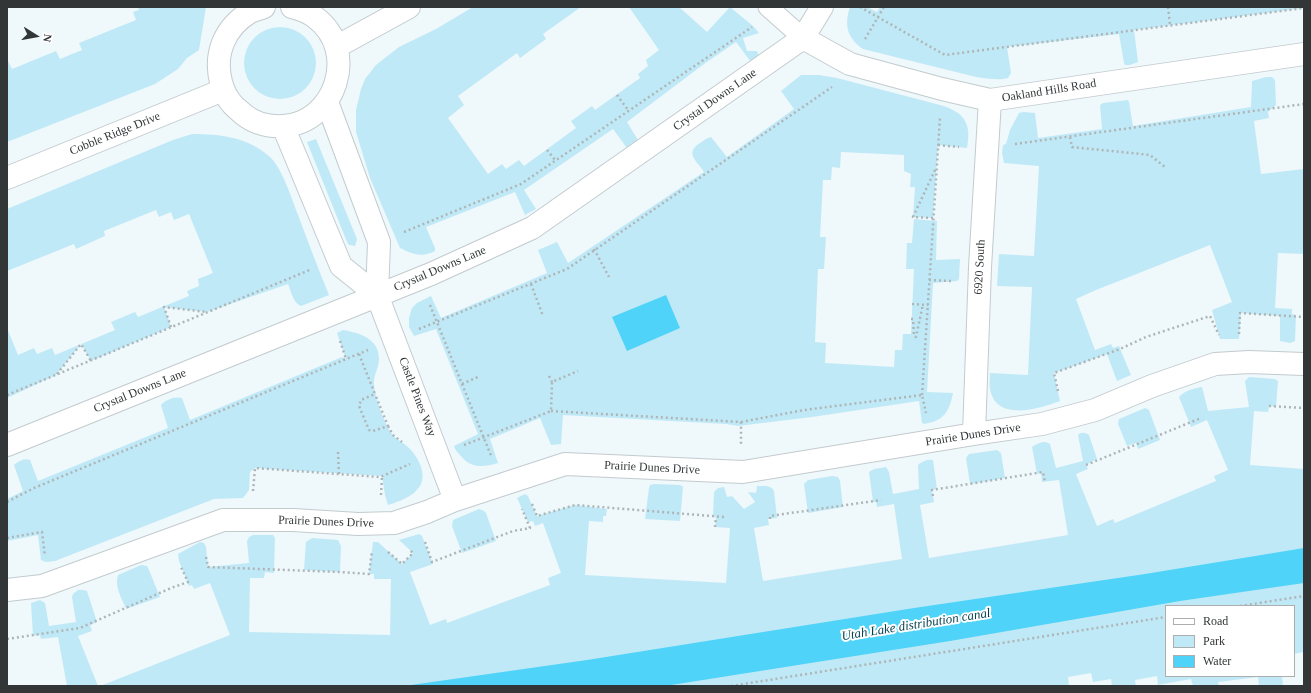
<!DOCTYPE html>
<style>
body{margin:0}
#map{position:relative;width:1311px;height:693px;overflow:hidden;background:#eff8fb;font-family:"Times New Roman",serif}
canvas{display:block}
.frame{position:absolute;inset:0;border:8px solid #323637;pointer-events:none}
.legend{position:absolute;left:1165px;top:605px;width:130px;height:72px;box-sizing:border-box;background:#fff;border:1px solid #adafaf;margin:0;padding:5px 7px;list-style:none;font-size:12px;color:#323637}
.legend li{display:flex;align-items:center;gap:8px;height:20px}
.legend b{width:20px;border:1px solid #adafaf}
.north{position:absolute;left:16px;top:16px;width:40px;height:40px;-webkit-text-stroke:3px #fff;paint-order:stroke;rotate:101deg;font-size:11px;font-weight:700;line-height:16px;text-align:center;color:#323637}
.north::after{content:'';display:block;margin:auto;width:14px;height:18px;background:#323637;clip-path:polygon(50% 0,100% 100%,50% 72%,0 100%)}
</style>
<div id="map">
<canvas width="1311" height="693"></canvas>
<div class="frame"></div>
<ul class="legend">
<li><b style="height:5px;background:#fff"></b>Road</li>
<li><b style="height:11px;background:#c0e9f7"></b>Park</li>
<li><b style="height:11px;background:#50d3f8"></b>Water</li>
</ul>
<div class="north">N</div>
</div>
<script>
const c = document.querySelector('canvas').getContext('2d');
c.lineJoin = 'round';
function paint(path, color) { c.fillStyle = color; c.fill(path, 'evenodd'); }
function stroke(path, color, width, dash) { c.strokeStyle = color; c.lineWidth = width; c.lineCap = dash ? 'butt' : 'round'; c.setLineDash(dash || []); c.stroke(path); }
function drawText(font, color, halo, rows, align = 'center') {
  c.font = font + ' "Times New Roman",serif'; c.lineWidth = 4; c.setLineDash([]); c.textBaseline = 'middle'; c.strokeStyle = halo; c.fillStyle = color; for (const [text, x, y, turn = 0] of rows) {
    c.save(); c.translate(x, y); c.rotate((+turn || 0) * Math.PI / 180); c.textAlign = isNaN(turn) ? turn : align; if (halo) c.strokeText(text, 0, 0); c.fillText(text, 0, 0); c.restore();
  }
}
const green = new Path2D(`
 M138 7H206L199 50 187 58 178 69 155 84 7 142V59L12 69 56 51 60 59 82 50 79 43 136 20 133 12 139 10Z
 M473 7H581L543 34 546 39 520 58 517 53 458 96 464 105 448 118 488 174 502 164 506 169 519 160 524 166 576 128 571 121 592 106 595 110 640 78 638 74 648 66 646 60 659 50 629 7H679L707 32 730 7 753 26 759 33 743 38 747 51H757L759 56 751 62 736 42 704 64 627 122 638 140 627 148 613 129 524 190 536 209 525 215 515 192 426 227 435 248V251C422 258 412 254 400 248L370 178 356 132V110L361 89 365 79 376 65 399 47 436 29Z
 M850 7H867L877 12 880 7 1304 8 1134 30 1138 62 1130 65H1125L1124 63 1119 34 1007 47 1011 73 1008 78C998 81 986 78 976 77L863 49C847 38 844 25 850 7Z
 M244 63a36 36 0 1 1 72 0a36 36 0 1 1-72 0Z
 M801 75H819L837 78 940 105C964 112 972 123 967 148L938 145 933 218 913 217 915 187H910L911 174 904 171V155L841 152 840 168 832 167 831 180H823L820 237H826L824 269H818L815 342 826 343 825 363 894 367 895 350H902L903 334H911L914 269H906L907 243H912L914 219 937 221 936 260 960 259 959 279 957 281 933 283 927 392 953 393C949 412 944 421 924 424L922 423 919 401 812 417 738 426 726 424 563 415 561 444 551 445 540 418 490 439 498 463C484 467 471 469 461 456 458 453 455 450 454 446L478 434 436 329 414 336 409 327V318L412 308 417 303 431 296 441 318 547 273 538 250 557 242 568 263 704 172C697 161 684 153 700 143 704 140 707 138 711 137L727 157 794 109 781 91Z
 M1266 77H1272L1275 80 1276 105 1268 112 1269 118 1254 121 1261 174 1304 169V254L1278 253 1275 308 1292 309V314L1296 315 1295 341 1290 343 1280 341V316L1241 313 1239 339H1220L1212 310 1232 302 1210 245 1096 290 1076 299 1095 350 1111 344 1113 348 1119 346 1131 375 1117 381 1107 354 1054 373 1060 401C1038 409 996 422 990 389 989 384 990 378 990 373L1028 375 1032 287 997 286 999 254 1034 256 1039 166 1004 163 1002 153 1003 145 1006 144 1010 130 1019 113 1023 112 1035 113 1038 138 1102 129 1100 105 1103 103 1128 100 1129 102 1133 126 1251 107 1252 81Z
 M192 134C220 134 248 137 270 157 282 168 292 199 298 215 308 242 318 268 329 295L301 306C293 303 291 291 288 284L207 312 164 307 171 327 91 361 81 344 56 375 7 398V328L18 355 34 348 37 354 52 348 55 355 115 330 111 322 135 312 138 317 189 296 187 291 199 286 198 279 213 273 189 214 174 220 171 212 159 217 156 210 104 231 105 236 76 249 74 244 7 271V209L173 140Z
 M316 139 357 239 355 246 349 245 347 242 307 142Z
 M343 330C359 333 379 338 379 359 379 366 375 373 374 380 373 393 384 424 393 435 397 440 404 443 409 448 417 456 425 470 422 481 418 495 401 501 388 505L385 495 382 476 255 468 250 472 249 490 243 498 214 499 55 561 46 562 41 560 38 535 7 541V499L23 491 14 465C19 461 24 458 30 460L38 481 168 428 161 405C166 400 174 396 182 398L190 420 342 357 346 359 337 333Z
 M1249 377 1275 379 1278 381 1276 407 1269 406 1268 412 1254 411 1250 465 1304 469V652L1294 654V606H1166V676H1282L1283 686H1259L1258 677 1218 682 1219 686H1193L1191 679 1158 685 1157 676 1135 680 1136 686H1112L1111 679 1093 682 1091 673 1068 677 1069 686H100L230 635 210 583 194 589 192 585 189 586 179 561 178 554 200 542 204 543 206 547 208 567 249 563 247 541 249 537 253 535H273L275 538 274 573 265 572 264 578H250L249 632 390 635 391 579H374V574H369L373 542H378L402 564 413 553 399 540 419 534 422 536 433 564 410 572 430 625 446 619 447 623 550 585 548 578 561 573 543 523 535 526 533 521 528 522 517 498 525 494 528 496 537 516 575 505 607 509 606 516H603V522L589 521 585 575 726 583 730 528 715 527 716 517H713L714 492 718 488 724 487 727 497 732 496 744 509 755 502 748 492 756 493 757 486H767L772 488 774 491 777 518 768 519 769 525 754 528 763 581 902 559 894 504 877 507 876 502H873L869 472 874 469 886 467 889 472 893 494 919 489 918 465C923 461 927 459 933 460L937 489 932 490 934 502 920 505 929 558 1068 535 1059 480 1042 482 1041 473 1037 474 1032 447C1039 443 1043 440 1050 444L1056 468 1083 461 1078 435C1081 432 1085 432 1089 435L1097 459 1086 465 1088 469 1076 474 1097 526 1113 519 1115 523 1216 481 1214 476 1228 470 1207 420 1191 427 1179 397C1184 391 1194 388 1202 387L1208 411 1249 407 1245 381Z
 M1145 408 1149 410 1160 440 1138 449 1136 443 1127 446 1118 424 1119 419Z
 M997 450 1001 453 1005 478 970 484 966 458 969 454Z
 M832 476 838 477 840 481 843 507 808 513 804 484 808 480Z
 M654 484 680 485 683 487 680 521 645 519 649 488 650 485Z
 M479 509 484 511 486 513 496 541 462 553 452 526 453 520Z
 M312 538 338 540 341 546 340 572 304 570 306 542Z
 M141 565 147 566 149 570 160 597 126 609C122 599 114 586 118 575Z
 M78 590H83L87 591 97 622 90 625 92 631 78 636 98 686H67L58 637 41 639 40 635 33 636 31 603 40 600 45 603 49 626 76 622 72 597 73 594Z`);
const water = new Path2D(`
 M666 295 680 328 627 351 612 317Z
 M1304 548V583L1180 601 950 641 665 686H404L587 660 914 608 1145 574Z`);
const path = new Path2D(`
 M860 7 945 55 1304 8
 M1168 7 1170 25
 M865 39 884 7
 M617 95 628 110
 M1070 137 1072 147 1150 155 1165 167
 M1015 144 1304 104
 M938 145 959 147
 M547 150 555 160
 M933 218 913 217 935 170
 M404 232 521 184 752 27
 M594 249 609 277
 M929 280 951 281
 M531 284 543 316
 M912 304 928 305
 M430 305 492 458
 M911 319H913L914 336 916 337 923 304
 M171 327 164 307 207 312
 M419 329 567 269 832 87
 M1239 334 1240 313 1304 317
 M340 341 346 359
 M359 354 375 394 361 400 359 406 369 430 373 431 388 426 375 394
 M57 374 81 344 91 361
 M549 376 552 382
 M462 384 478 377
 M1058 391 1054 373 1120 349 1146 337 1210 316 1219 335
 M7 395 312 269
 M922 395 940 118
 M1269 406 1304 408
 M551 411 741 422V444
 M741 422 804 410 922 395 926 413
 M388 426 393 435 402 442
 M464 445 551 411 552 382 578 371
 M338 452 339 474
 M1086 465 1201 418
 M253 491 255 468 380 477 410 464
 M381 495 382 476
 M933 496 932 490 1043 472 1045 482
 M7 502 34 488 368 350
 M532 504 537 516 575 505 724 517
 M770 519V516L881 500
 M715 527 716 517
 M7 538 42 532 45 556
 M425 542 432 562 513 531 530 528 522 509
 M388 552 402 564 413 553 409 549
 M206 557 208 567 340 572 369 574 372 551
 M1240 606 1304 596
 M7 639 80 628 171 588 188 582 180 565
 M731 686 1166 617`);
const service = new Path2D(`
 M768 7 803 38`);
const minor = new Path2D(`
 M264 7C259 9 254 10 250 12 224 28 214 54 221 82 223 90 228 100 234 106 237 109 240 111 243 114 254 123 268 127 283 126 336 123 359 51 316 18 309 12 300 9 292 7
 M803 38 850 64 942 89 990 100 1304 54
 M336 47 409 7
 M327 102 379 242 377 295 455 500
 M283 126 341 266 377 295
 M7 178 223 90
 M974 434 980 267 990 100
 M7 445 431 274 532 228 803 38 822 7
 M7 590 42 586 223 520H293L358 524 394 523 427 512 455 500 565 464 743 472 974 434 1042 424 1095 410 1152 386 1215 364 1249 362 1304 364`);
const streetNames = [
 ["Oakland Hills Road",1049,91,-9],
 ["Crystal Downs Lane",715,100,-35],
 ["Cobble Ridge Drive",115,134,-22],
 ["6920 South",980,267,-87],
 ["Crystal Downs Lane",440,269,-23],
 ["Crystal Downs Lane",140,391,-22],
 ["Castle Pines Way",417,397,69],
 ["Prairie Dunes Drive",973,435,-9],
 ["Prairie Dunes Drive",652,468,3],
 ["Prairie Dunes Drive",326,522,2]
];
const waterNames = [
 ["Utah Lake distribution canal",916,625,-9]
];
paint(green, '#c0e9f7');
paint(water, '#50d3f8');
stroke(service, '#c3cbce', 21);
stroke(minor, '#c3cbce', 24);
stroke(path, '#aeb5b7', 2.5, [2, 3]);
stroke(service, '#fff', 19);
stroke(minor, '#fff', 22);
drawText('12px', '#323637', '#fff', streetNames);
drawText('italic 13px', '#013f4e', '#fff', waterNames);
</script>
